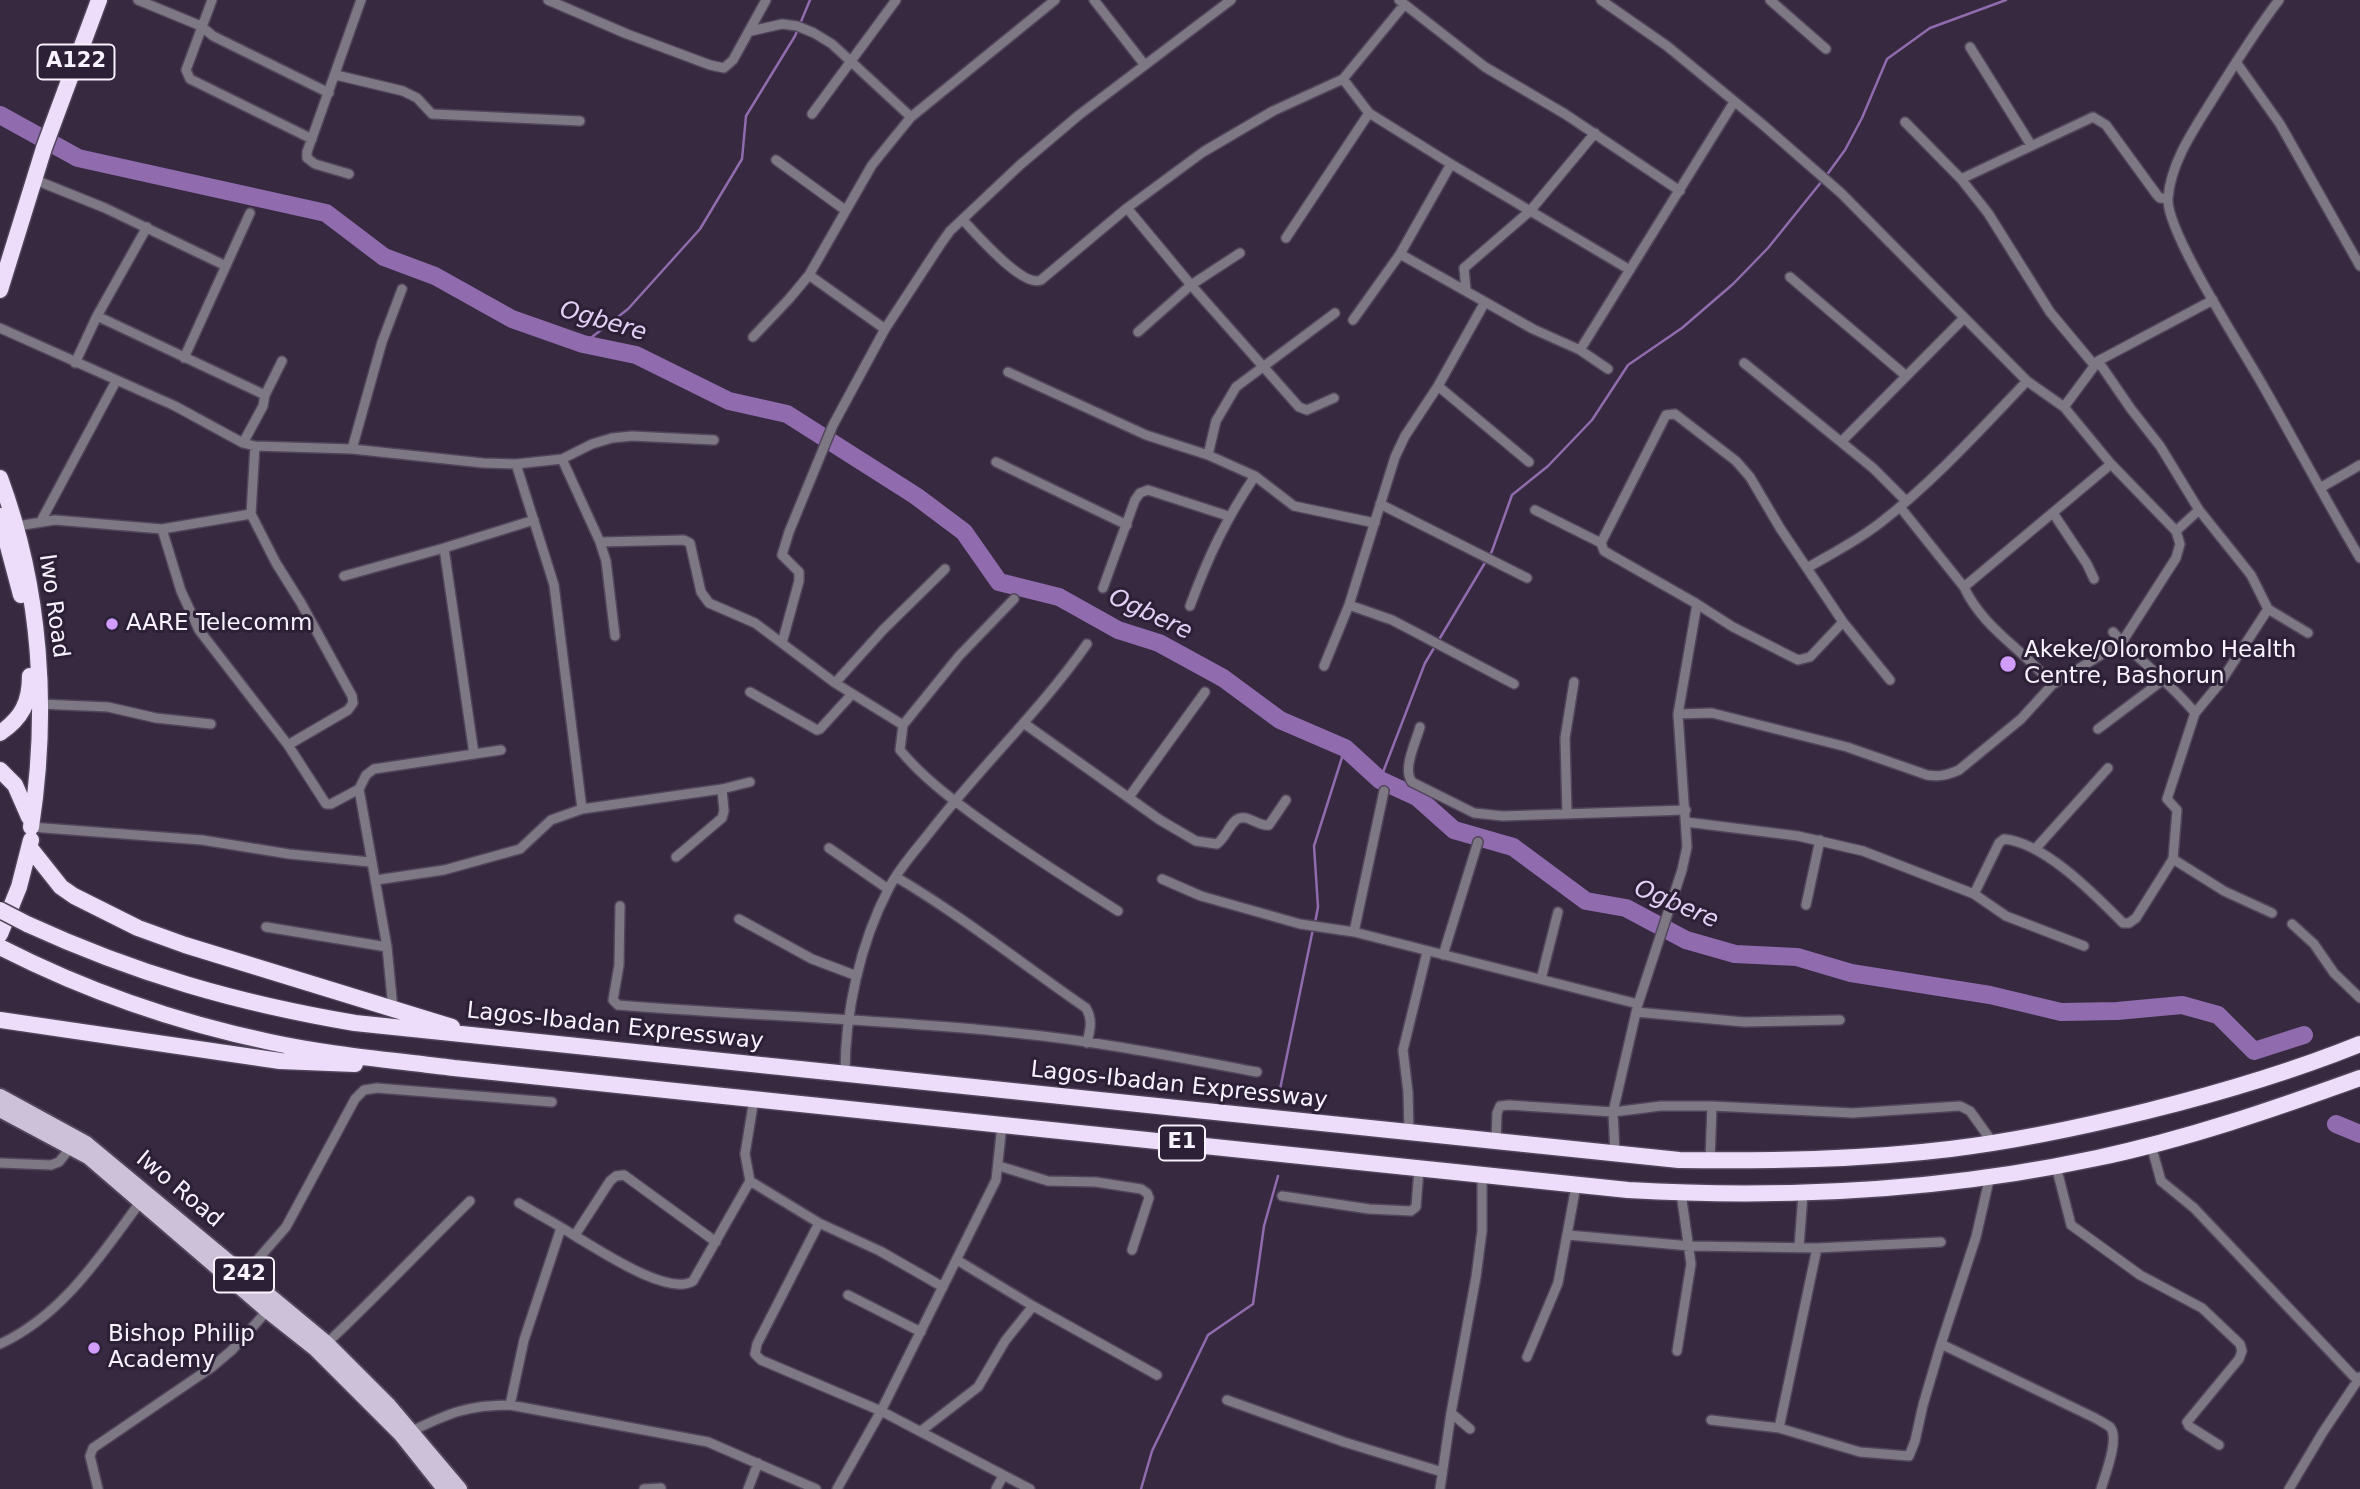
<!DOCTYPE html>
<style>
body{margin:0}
canvas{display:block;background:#362940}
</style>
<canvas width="2360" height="1489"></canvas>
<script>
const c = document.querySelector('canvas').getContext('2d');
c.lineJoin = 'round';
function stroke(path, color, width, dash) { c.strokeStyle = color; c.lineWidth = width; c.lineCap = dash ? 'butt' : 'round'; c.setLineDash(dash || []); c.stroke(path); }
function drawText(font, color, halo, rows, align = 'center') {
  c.font = font + ' "DejaVu Sans",sans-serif'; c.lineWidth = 6; c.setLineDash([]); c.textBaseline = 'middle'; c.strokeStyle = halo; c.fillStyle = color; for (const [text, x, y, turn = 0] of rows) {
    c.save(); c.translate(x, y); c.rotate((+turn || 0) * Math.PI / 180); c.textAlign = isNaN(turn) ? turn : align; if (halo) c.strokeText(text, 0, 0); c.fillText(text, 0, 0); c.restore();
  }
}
const stream = new Path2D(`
 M1826 176 1845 150 1862 118 1887 59 1930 28 2006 0
 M583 344 628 309 700 229 742 159 746 116 795 36 810 0
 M1380 780 1425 663 1492 551 1512 495 1548 466 1592 420 1628 365 1682 328 1733 284 1768 248 1822 181
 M1315 923 1318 907 1314 846 1345 748
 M1279 1094 1313 929
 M1141 1489 1152 1451 1208 1335 1253 1304 1264 1226 1278 1176`);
const river = new Path2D(`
 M0 115 78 158 326 213 384 257 435 276 512 319 583 344 636 355 729 401 787 414 916 496 964 532 999 582 1059 597 1118 630 1159 643 1223 678 1280 720 1345 748 1380 780 1417 797 1454 830 1513 847 1586 901 1626 908 1686 940 1735 954 1797 957 1851 973 1990 995 2061 1012 2117 1011 2182 1005 2218 1015 2254 1051 2304 1035
 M2336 1124 2360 1134`);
const street = new Path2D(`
 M138 0 201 26 213 36 329 93
 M212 0 186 70 190 79 312 139
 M548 0 627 34 710 65 724 68 733 60 766 0
 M1094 0 1144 64
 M1399 0 1485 67 1565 114 1680 191
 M1601 0 1667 46 1762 124 1841 193 2027 381 2064 407 2111 464 2176 531
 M1770 0 1826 49
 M2279 0C2255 31 2235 64 2214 97 2195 128 2171 161 2168 198 2165 231 2247 356 2266 391 2298 447 2327 503 2360 558
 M751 31 782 24 797 26 814 33 832 44 911 117
 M1970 47 2031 145
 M2236 62 2280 124 2360 266
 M336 75 403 91 417 98 432 114 580 121
 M1343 79 1369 113 1451 164 1630 270
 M812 114 896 0
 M1905 122 1961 179 1988 213 2050 312 2095 366
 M776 160 845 210
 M349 174 315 164 307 158V152L361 0
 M33 179 105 208 226 266
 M1961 179 2093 117 2106 125 2157 195 2160 198 2168 199
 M1127 208 1191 285 1299 407 1307 410 1334 398
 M963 220C976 234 1023 288 1041 280L1127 208 1203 152 1273 111 1343 79 1404 5
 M1286 238 1369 113
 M1400 254 1533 329 1580 350 1608 369
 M809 275 885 329
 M1790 277 1905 375
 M1466 290 1464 268 1530 211 1595 133
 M97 316 265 395 263 406 243 443
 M1353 320 1400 254 1451 164
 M0 328 175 406 243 443 255 446 352 449 483 463 516 464 562 459 592 444 612 438 632 436 714 440
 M1138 332 1191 285 1240 253
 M753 337 789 299 809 275 872 165 911 117 1055 0
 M1580 350 1734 102
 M184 358 250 213
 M2098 361 2131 409 2160 446 2199 510 2251 575 2268 609 2308 633
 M75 363 97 316 147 227
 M1744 363 1873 468 1906 501
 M1008 372 1146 435 1208 455 1255 476 1294 506 1375 523
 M1438 386 1529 462
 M265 395 282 361
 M2064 407 2098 361 2213 300
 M1841 442 1963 319
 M255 446 251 514 276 563 301 603 352 696 353 703 348 710 288 745
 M352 449 382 342 402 289
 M1208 455 1216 421 1236 387 1335 313
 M562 459 600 542 606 561 615 636
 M996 462 1127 525
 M516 464 554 585 582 809
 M2320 488 2360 465
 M1380 504 1527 578
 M1900 507 1964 587C1983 629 2025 650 2052 685
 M1535 510 1601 543
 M2053 513 2087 564 2094 579
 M41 521 116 381
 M17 526 55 520 162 529 251 514
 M162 529 181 591 199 630 288 745 326 804H331L359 789 366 775 374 769 501 750
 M600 542 684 540 690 543 701 592 709 603 755 623 835 683 903 725
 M444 548 474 754
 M1807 568C1831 554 1857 541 1880 523 1933 482 1980 430 2027 381
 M344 576 444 548 534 520
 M1964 587 2111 464
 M1103 588 1135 500 1140 493 1148 490 1228 516
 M1014 599 959 656 903 725 900 750C923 778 953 800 982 821 1026 853 1072 882 1118 911
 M1349 605 1392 620 1514 684
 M1190 606C1208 557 1226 519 1255 476
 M1843 622 1810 657 1798 660 1733 627 1697 604 1604 551 1601 543 1605 535 1666 415 1675 414 1736 461 1750 477 1780 528 1843 622 1890 680
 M2113 632C2139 661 2171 683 2195 713
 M782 643 799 581V572L782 555 789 532 833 425 885 329 940 245 950 231 1020 165 1079 115 1231 0
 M1324 666 1349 605 1395 457 1405 436 1438 386 1485 302
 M835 683 883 630 945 569
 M750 692 817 730 820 729 852 694
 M40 704 108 707 156 718 211 724
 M1678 714 1712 713 1847 747 1927 775C1940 777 1947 775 1959 770L2021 719 2052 685 2122 642 2176 558 2180 544 2176 531 2199 510
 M1025 724 1160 820 1196 841 1217 844C1225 838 1228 827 1236 820 1246 812 1258 827 1269 825L1286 800
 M1420 727C1416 742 1402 769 1412 782L1474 813 1503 816 1686 810
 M2098 729 2163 680
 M359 789 387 947 393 1009
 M1129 797 1205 692
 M1567 814 1565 738 1574 682
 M1686 822 1798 836 1863 851 1974 894 2006 916 2084 946
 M31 827 202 840 289 854 370 862
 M829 848 888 889
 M2036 848 2108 768
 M676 857 722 818 724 811 722 789
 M2173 859 2224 891 2272 913
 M896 877C962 916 1022 964 1086 1008 1093 1020 1090 1030 1087 1043
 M1162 879 1201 896 1300 924 1354 932 1638 1004
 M376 880 444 870 520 849 551 820 582 809 722 789 750 782
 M1974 894 1999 843 2004 839C2045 843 2094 894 2123 923H2129L2136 918 2173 859 2177 810 2167 799 2195 713 2220 683 2268 609
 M1806 905 1820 840
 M620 906 619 965 613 1000 618 1005C750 1016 883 1019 1015 1033 1096 1041 1177 1057 1257 1072
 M739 919 812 959 857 976
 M2292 924 2314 944 2334 973 2360 998
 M266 927 387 947
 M1354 932 1384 791
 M1443 955 1478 842
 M1541 979 1558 912
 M1636 1012 1744 1022 1840 1020
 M845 1074C845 1012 860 943 889 888 899 868 916 850 930 832 981 766 1039 712 1087 644
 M754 1099 745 1154 750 1181 819 1223 880 1251 943 1287
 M1409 1133 1408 1092 1403 1050 1427 952
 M1496 1142 1497 1113 1500 1106 1509 1105 1613 1112 1661 1106H1712L1853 1113 1960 1106 1970 1111 1993 1143
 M2151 1145 2161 1181 2194 1208 2357 1380
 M1615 1153 1613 1112 1638 1004 1682 870 1687 847 1678 714 1697 604
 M1710 1160 1712 1106
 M0 1163 51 1165 59 1162 71 1147
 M999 1166 1048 1181 1096 1182 1141 1189 1147 1193 1149 1198 1132 1250
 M2056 1166 2071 1225 2140 1275 2202 1308 2240 1344 2242 1351 2239 1359 2187 1422 2189 1426 2219 1445
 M1282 1196 1369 1209 1411 1211 1416 1207 1419 1169
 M519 1203C537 1214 557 1224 575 1236 598 1249 668 1297 693 1281L750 1181
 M819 1223 757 1344 755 1354 761 1360 881 1411 1030 1489
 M575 1235 610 1181 616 1176 624 1175 716 1242
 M1568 1235 1690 1246 1817 1248 1941 1242
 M1799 1247 1803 1194
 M957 1260 1033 1306 1157 1375
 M244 1275 286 1227 355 1099 364 1090 377 1088 552 1102
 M848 1295 921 1332
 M327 1343C376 1297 422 1248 470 1201
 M0 1344C63 1315 101 1255 141 1201
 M1941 1344 2095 1418C2100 1421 2106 1424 2110 1427 2120 1438 2105 1475 2101 1489
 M1677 1351 1691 1264 1681 1193
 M1527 1357 1558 1283 1576 1186
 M1227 1400 1344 1442 1442 1472
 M510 1405 524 1340 561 1228
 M1451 1413 1470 1429
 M1711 1420 1779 1428 1860 1452 1909 1456 1915 1441 1923 1405 1941 1344 1976 1237 1990 1176
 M1779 1428 1817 1248
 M412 1431C449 1413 468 1405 510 1405L708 1442 816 1489
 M921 1431 978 1387 1005 1341 1033 1306
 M98 1489 90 1456 93 1448 212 1367 232 1350 267 1311
 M644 1489 661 1488
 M748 1489 758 1463
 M837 1489 881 1411 996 1180 1002 1125
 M996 1489 1003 1476
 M1440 1489 1451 1413 1476 1277 1482 1231V1176
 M2289 1489 2323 1432 2360 1377`);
const primary = new Path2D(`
 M0 1096 86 1143 327 1343 389 1405 460 1489
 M0 1110 88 1157 267 1311 315 1349 400 1434 444 1489`);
const highway = new Path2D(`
 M0 290 44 148 99 0
 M0 478C41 589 49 710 31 827
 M0 516 21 595
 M0 733C22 718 30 702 30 676
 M0 770 15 785 29 817
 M30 848 61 887 74 896 138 928 185 945 452 1027
 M27 924C136 974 237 1003 355 1023L1679 1160C1769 1161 1860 1160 1950 1149 2016 1141 2082 1127 2147 1111 2219 1093 2291 1072 2360 1044
 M0 934 19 887 31 840
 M0 947C86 991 176 1022 270 1042 330 1055 392 1060 454 1068L1628 1190C1785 1199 1943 1191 2097 1158 2187 1139 2274 1109 2360 1078
 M0 1020 280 1061 355 1064`);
const highwayBridge = new Path2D(`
 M0 910 27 924`);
const markers = [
 [112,624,7,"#d29cfd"],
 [2008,664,9,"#d29cfd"],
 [94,1348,7,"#d29cfd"]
];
const shields = [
 [76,62,77],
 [1182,1143,46],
 [244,1275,60]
];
const shieldNames = [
 ["A122",76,62],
 ["E1",1182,1143],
 ["242",244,1275]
];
const streetNames = [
 ["Iwo Road",53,606,82],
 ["Lagos-Ibadan Expressway",615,1027,6],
 ["Lagos-Ibadan Expressway",1179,1086,6],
 ["Iwo Road",179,1190,40]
];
const poiNames = [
 ["AARE Telecomm",126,624],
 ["Akeke/Olorombo Health",2024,651],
 ["Centre, Bashorun",2024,677],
 ["Bishop Philip",108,1335],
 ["Academy",108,1361]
];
const waterNames = [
 ["Ogbere",603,322,16],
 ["Ogbere",1150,615,25],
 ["Ogbere",1676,905,23]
];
stroke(stream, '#906bad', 2.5);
stroke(river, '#906bad', 18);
stroke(street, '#51455b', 12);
stroke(primary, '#51455b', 18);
stroke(highway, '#51455b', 19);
stroke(street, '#7e7884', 9);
stroke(primary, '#cdc0d9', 14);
stroke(highway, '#edddfb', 16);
stroke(highwayBridge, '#51455b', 19, []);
stroke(highwayBridge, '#edddfb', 16);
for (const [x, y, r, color] of markers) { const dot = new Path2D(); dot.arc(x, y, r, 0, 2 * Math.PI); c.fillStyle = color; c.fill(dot); stroke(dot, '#2c2036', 2.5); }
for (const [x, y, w] of shields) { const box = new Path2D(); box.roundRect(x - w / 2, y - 17.5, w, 35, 5); c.fillStyle = '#2c2036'; c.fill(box); stroke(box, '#f8f1fe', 2); }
drawText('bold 21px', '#f8f1fe', null, shieldNames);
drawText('23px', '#f8f1fe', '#2c2036', streetNames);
drawText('23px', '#f8f1fe', '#2c2036', poiNames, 'left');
drawText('italic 24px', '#e4d0f5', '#2c2036', waterNames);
</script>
